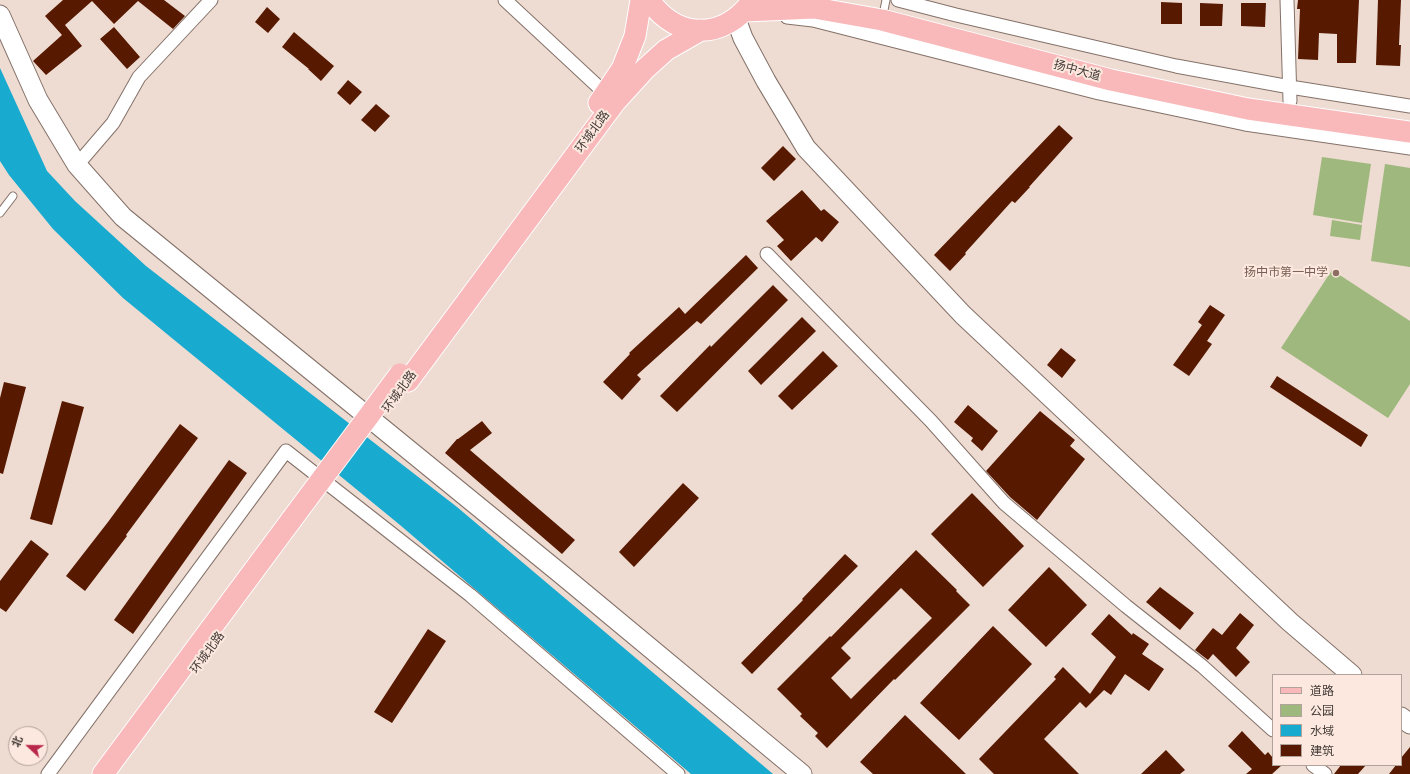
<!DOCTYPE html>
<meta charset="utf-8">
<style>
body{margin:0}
#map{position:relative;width:1410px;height:774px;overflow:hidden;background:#eedbd1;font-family:"Sofia Sans Condensed","Noto Sans SC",sans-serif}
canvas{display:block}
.legend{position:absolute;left:1272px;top:674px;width:130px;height:92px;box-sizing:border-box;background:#fce8de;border:1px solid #b1a29b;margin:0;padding:5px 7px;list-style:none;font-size:12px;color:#413936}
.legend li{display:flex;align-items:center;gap:8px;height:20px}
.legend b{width:20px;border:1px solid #b1a29b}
.north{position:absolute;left:8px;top:726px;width:40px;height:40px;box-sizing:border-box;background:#fce8de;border:1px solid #b1a29b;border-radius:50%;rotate:292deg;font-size:11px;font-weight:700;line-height:16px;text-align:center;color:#413936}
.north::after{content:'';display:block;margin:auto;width:14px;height:18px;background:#b9284a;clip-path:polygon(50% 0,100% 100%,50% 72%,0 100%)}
</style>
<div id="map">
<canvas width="1410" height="774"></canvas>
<ul class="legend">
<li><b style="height:5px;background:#f9b8ba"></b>道路</li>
<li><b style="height:11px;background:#9eb87d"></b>公园</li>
<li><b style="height:11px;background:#19aad0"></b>水域</li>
<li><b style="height:11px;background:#571900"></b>建筑</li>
</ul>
<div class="north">北</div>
</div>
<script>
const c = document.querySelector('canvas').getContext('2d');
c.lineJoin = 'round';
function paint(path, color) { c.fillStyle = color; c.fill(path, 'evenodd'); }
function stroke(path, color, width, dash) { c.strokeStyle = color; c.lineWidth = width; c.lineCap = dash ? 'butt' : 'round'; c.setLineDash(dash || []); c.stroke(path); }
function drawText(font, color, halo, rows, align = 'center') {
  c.font = font + ' "Sofia Sans Condensed","Noto Sans SC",sans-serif'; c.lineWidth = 4; c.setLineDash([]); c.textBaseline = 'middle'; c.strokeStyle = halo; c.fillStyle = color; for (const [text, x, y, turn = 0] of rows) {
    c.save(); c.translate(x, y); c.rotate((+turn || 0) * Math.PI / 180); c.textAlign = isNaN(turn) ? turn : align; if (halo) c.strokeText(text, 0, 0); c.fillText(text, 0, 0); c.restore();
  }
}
const green = new Path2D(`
 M1322 157 1371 164 1362 223 1313 215Z
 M1385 164 1410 168V267L1371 261Z
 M1332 220 1362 225 1360 240 1330 236Z
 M1332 270 1410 321V384L1388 418 1281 348Z`);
const water = new Path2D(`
 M0 68 47 171 75 201 146 266 457 507 773 774H691L400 525 123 298 53 229 9 175 0 161Z`);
const building = new Path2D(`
 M63 0H164L185 16 173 29 138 1 114 24 92 1 65 25 82 46 46 75 33 61 62 35 45 16Z
 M1298 0H1359L1356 63H1337V34L1319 33 1318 60 1298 59 1300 9H1297Z
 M1378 0H1401L1399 45H1401L1400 66 1376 65Z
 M1161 2 1182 3V24H1161Z
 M1200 3 1223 4 1222 26H1200Z
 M1241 3H1266L1265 27 1241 26Z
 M267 7 280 19 268 33 255 22Z
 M114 27 140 57 127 69 100 39Z
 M294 32 334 66 321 81 308 69H309L282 47Z
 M348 80 362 92 350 105 337 93Z
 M376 104 390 116 375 132 361 120Z
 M1059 125 1073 138 1029 187H1030L1015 203 1012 201 965 253 966 254 950 271 934 255Z
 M783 146 796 159 774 181 761 168Z
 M802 190 821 211 824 209 839 222 822 242 816 237 791 261 777 246 784 240 766 221Z
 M746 255 758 268 701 324 697 321 637 375 641 379 622 400 603 382 630 354 629 353 679 307 685 314Z
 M773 285 788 300 677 412 660 396 710 345 711 347Z
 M1210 305 1225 315 1207 341 1212 344 1189 376 1173 365 1202 325 1198 322Z
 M802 317 816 331 761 385 748 371Z
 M1061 348 1076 360 1062 378 1047 365Z
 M823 351 838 366 792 410 778 396Z
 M1277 376 1368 435 1361 447 1270 387Z
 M4 382 26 387 3 474 0 473V398Z
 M62 401 84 407 52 525 30 519Z
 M968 405 998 431 982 451 971 441 973 438 954 422Z
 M1040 411 1075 440 1070 446 1085 459 1037 520 1010 497 986 471Z
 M482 421 492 433 470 450 575 540 562 554 445 453 457 439H458Z
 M180 424 198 438 126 535 127 536 85 591 66 576 108 522Z
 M229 460 247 473 133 634 114 620Z
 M683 483 699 498 634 567 619 552Z
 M972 493 1024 546 983 587 931 534Z
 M31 540 49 554 6 612 0 608V581Z
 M916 550 957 590 956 591 970 605 895 680 894 679 827 748 815 736 818 733 800 716 802 714 777 689 830 636 831 637ZM901 588 932 618 851 699 831 678 851 658 841 648Z
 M845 554 858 566 752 674 741 663 803 600 802 599Z
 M1049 567 1087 605 1046 647 1008 610Z
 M1160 587 1194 613 1180 630 1146 602Z
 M1240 613 1254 625 1236 648 1250 662 1236 677 1213 654 1208 660 1195 650 1213 628 1222 635Z
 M1109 614 1132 635 1133 633 1149 644 1142 654 1164 669 1149 691 1125 674 1111 695 1104 690 1086 708 1080 702 1044 739 1079 774H994L979 759 1056 679 1054 677 1063 667 1090 694 1116 657 1091 634Z
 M993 626 1032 664 959 740 920 703Z
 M428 629 446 641 392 723 374 712Z
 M905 715 966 774H873L860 762Z
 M1242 731 1265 755 1268 752 1273 758V765H1282L1272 774H1246L1252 769 1228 746Z
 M1410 747V774H1389L1396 765H1401V758Z
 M1166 750 1185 770 1180 774H1141Z
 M1341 765H1366L1358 774H1334Z`);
const lane = new Path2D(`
 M884 10 886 0
 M0 213 13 196`);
const street = new Path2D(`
 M505 0 606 94
 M898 0 956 15 1176 66 1290 87 1410 106
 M1287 0 1290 101
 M787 17 813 20 1099 93 1245 124 1410 148
 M77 165 113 123 139 77 211 0
 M767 254 931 421 1004 503 1126 606 1202 666 1273 730
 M1313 765 1325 774
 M48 774 286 451 470 595 678 774`);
const secondary = new Path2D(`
 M0 15 38 100 77 165 123 217 561 574 802 774
 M736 19 743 38 766 81 806 148 963 315 1290 622 1352 675
 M1401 717 1410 724`);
const primary = new Path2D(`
 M649 0C678 41 724 40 753 0
 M745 11 814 8 882 20 1111 80 1248 109 1410 132
 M599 103 622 69 635 36 641 0
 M408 381 615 102 645 69 666 50 701 30
 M103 774 292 519`);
const primaryBridge = new Path2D(`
 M292 519 400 374`);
const markers = [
 [1336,273,4,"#8d6e63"]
];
const streetNames = [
 ["扬中大道",1077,71,15],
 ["环城北路",593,132,-54],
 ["环城北路",400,392,-54],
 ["环城北路",208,653,-54]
];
const educationNames = [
 ["扬中市第一中学",1328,273]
];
paint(green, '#9eb87d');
paint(water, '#19aad0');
paint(building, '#571900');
stroke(lane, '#84726a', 9);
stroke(street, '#84726a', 15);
stroke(secondary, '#84726a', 21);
stroke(primary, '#fff', 23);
stroke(lane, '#fff', 7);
stroke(street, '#fff', 13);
stroke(secondary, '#fff', 19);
stroke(primary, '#f9b8ba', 21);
stroke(primaryBridge, '#fff', 23, []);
stroke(primaryBridge, '#f9b8ba', 21);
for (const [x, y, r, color] of markers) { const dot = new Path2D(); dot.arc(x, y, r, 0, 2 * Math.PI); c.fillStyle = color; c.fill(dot); stroke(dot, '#fce8de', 1.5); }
drawText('12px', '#413936', '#fce8de', streetNames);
drawText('12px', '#785e54', '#fce8de', educationNames, 'right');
</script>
